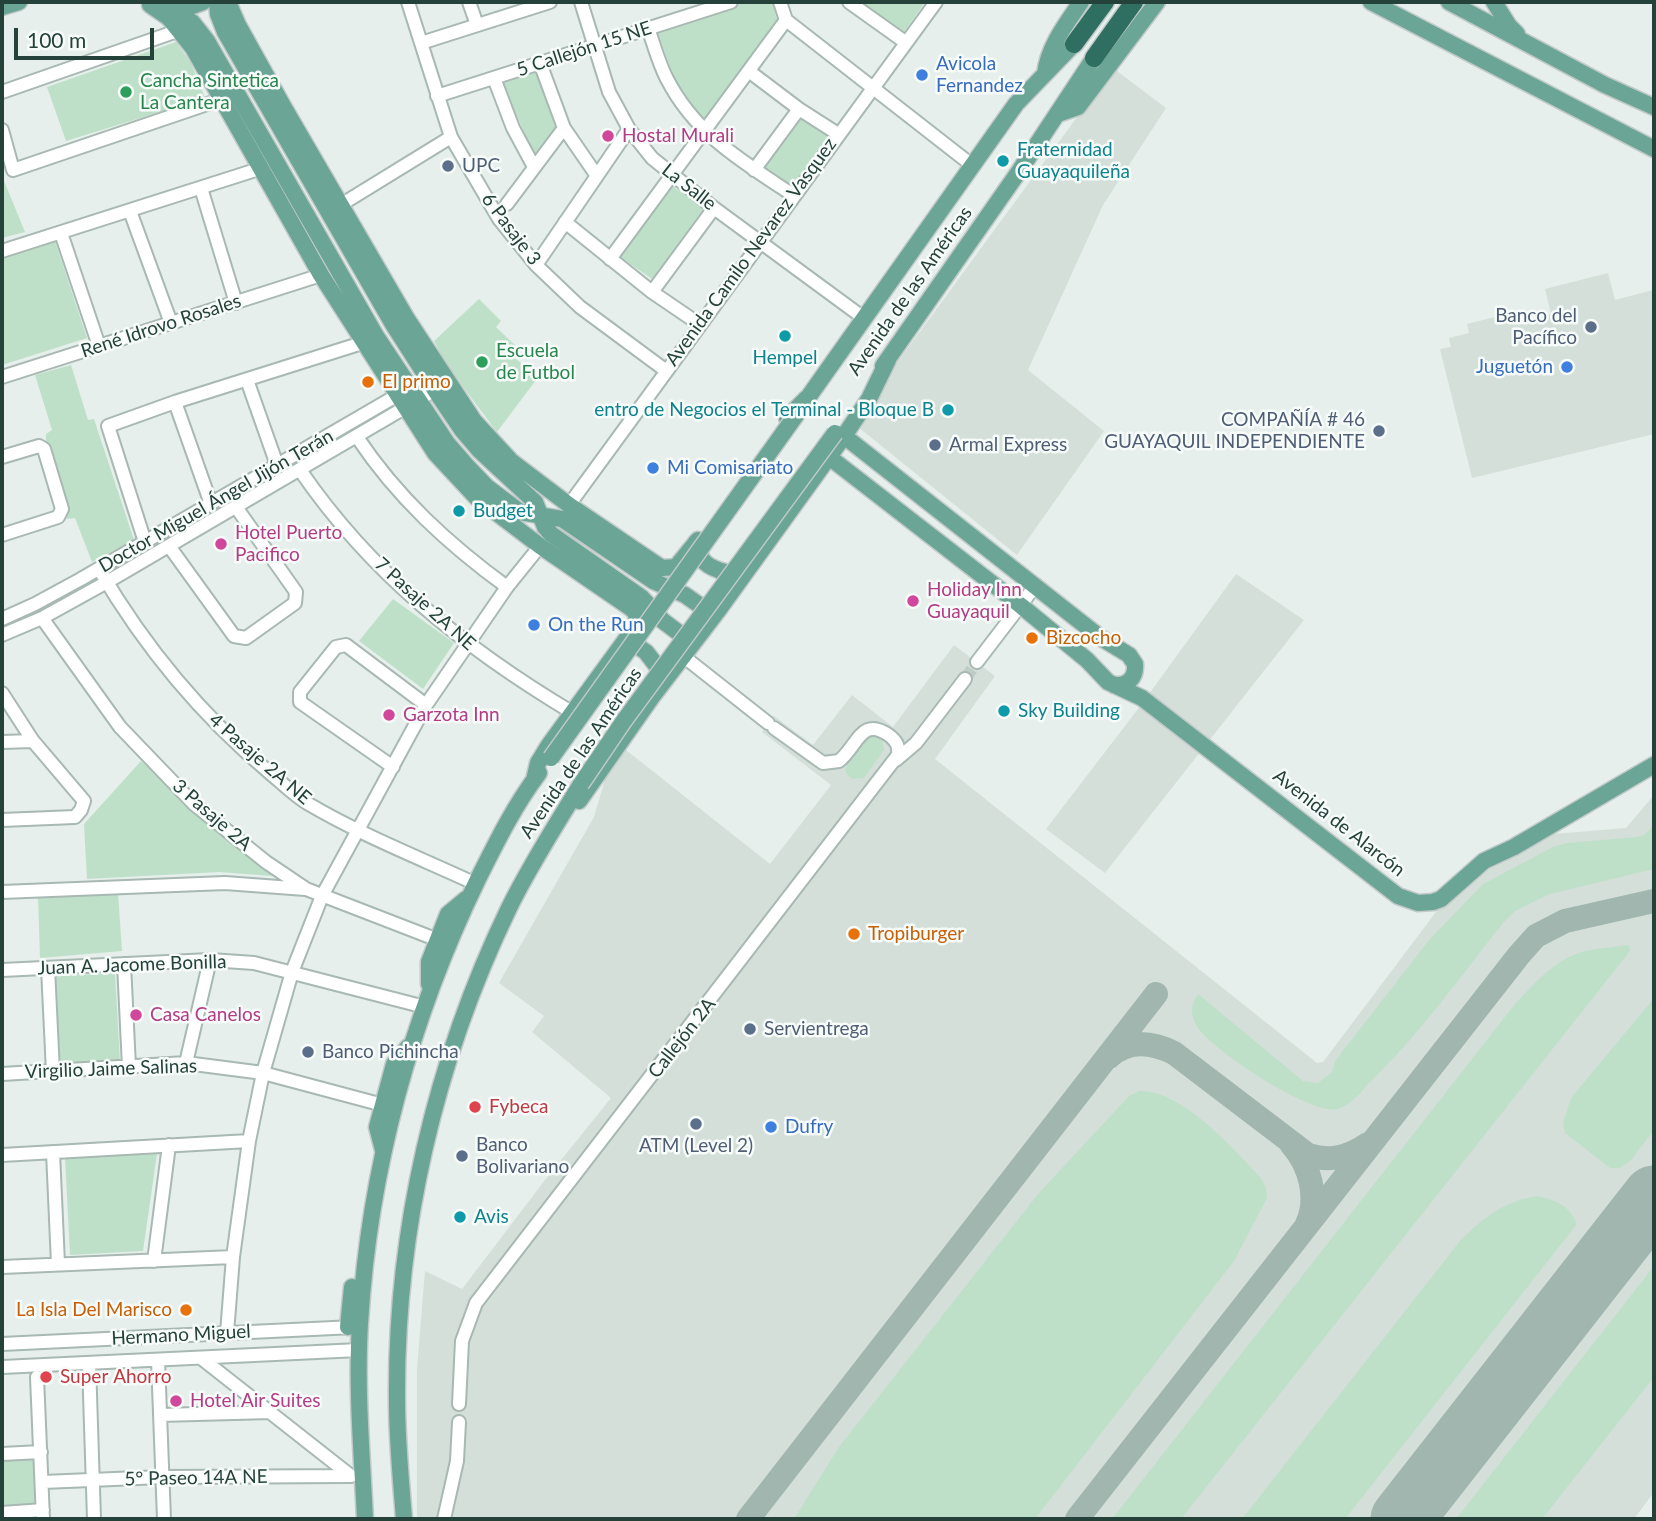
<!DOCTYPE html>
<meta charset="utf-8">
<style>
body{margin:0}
#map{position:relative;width:1656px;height:1521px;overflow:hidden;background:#e6efeb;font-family:Lato,sans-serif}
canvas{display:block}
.frame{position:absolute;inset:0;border:4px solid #24423a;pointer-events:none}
.scale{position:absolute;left:14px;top:28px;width:140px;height:32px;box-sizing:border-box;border:4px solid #24423a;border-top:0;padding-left:9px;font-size:21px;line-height:24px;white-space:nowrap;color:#24423a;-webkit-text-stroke:5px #f7fbf9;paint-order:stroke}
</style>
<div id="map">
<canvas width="1656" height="1521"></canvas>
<div class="frame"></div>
<div class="scale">100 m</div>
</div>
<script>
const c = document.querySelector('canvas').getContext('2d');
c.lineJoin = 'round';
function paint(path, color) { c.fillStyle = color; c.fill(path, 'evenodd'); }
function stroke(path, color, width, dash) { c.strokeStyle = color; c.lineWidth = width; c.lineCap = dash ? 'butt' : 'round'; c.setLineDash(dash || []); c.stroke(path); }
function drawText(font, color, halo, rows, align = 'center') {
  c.font = font + ' Lato,sans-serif'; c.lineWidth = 5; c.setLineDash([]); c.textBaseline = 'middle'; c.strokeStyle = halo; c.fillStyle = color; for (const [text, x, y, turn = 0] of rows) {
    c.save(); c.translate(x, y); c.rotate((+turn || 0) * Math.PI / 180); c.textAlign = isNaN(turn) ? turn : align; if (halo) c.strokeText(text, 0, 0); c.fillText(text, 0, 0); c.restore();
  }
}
const built = new Path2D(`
 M1113 68 1166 108 1103 205 1028 370 1104 431 1017 555 853 423Z
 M1608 273 1615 300 1653 290 1652 282 1654 281V434L1472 478 1440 349 1451 347 1449 338 1469 333 1467 324 1511 313 1514 323 1551 314 1545 289Z
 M1236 574 1304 620 1105 873 1046 829 1141 705Z
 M954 645 995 676 935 759 1317 1063 1323 1062 1439 908 1453 900 1477 876 1553 834 1626 828 1654 795V1492L1634 1519H417V1369L425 1271 462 1289 545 1180 611 1098 532 1032 544 1016 499 983 594 817 606 776 626 750 770 864 831 785 762 732 774 716 813 745 852 695 893 727Z`);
const green = new Path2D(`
 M747 2H772L777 19 703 123 675 81 657 31Z
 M858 2H925L904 32Z
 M176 42 191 63 205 98 66 141 47 87Z
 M535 70 556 129 535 156 501 81Z
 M801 116 830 135 791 188 762 168Z
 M2 176 25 232 2 238Z
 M671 185 704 208 652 279 619 256Z
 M55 241 87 338 2 365V258Z
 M479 299 501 321 496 327 519 349 513 357 539 376 497 432 448 367 434 341Z
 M71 365 88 420 94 419 134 540 92 562 75 518 67 519 46 443V434L52 430 35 375Z
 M393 599 454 643 423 689 359 641Z
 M872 735 882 740 884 750 864 778 852 779 846 773C844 760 860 740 872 735Z
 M141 761 192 809 272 876 219 872 87 879 84 824Z
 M1654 825V869L1550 894 1515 911 1503 923C1460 977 1420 1034 1370 1082 1361 1092 1351 1105 1338 1109 1313 1117 1212 1050 1198 1028 1191 1017 1189 1006 1198 994L1303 1081 1318 1083 1332 1072 1335 1061 1429 940 1483 884 1553 847 1566 843 1637 837 1644 835Z
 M118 893 122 951 40 958 38 896Z
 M1629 945 1630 951 1181 1519H1112L1515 1004C1535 983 1556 958 1585 951 1599 948 1615 947 1629 945Z
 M115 973 120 1062 60 1064 56 976Z
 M1654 998V1130L1631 1160 1620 1168H1610L1565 1133 1563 1123 1571 1098Z
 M1139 1091C1181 1089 1234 1149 1261 1178L1266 1188 1267 1198 1234 1261 1035 1519H794L839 1447 1038 1194 1129 1096Z
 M157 1154 143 1251 70 1255 65 1158Z
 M1538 1196C1557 1201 1569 1205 1577 1224L1345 1519H1242L1460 1241C1482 1219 1505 1200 1538 1196Z
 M1654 1266V1377L1542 1519H1456Z
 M37 1452 39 1507 2 1508V1454Z`);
const taxiway = new Path2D(`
 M1109 1057C1128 1039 1152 1042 1174 1053L1308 1155C1331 1162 1349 1157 1368 1144
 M1291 1144C1310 1165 1319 1198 1307 1224
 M748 1519 1156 994
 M1077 1519 1519 955 1536 936 1565 921 1654 901`);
const runway = new Path2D(`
 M1402 1519 1654 1197`);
const minorTunnel = new Path2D(`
 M965 679 977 662`);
const minor = new Path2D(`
 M408 2 451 137 499 219 536 265 580 307 665 370
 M469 2 477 25
 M581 2 609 92 629 129 652 158 714 208 865 319
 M780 2 786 20 973 166
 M849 2 905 42
 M648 28C654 45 659 64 667 79 695 134 743 162 793 195
 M421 43 550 2
 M540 63 564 128 597 176
 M750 72 799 109 838 134
 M494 78 513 128 534 167
 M2 92 180 30
 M437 96 731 2
 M2 130 13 170 222 99
 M754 170 799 109
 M201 188 236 303
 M507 204 564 128
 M334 209 451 137
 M130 211 171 323
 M565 222 652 292 699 324
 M61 233 99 346
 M2 251 262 168
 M610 259 786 20
 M536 265 629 129
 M652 292 714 208
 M2 377 321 275
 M247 380 277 465
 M175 402 211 504
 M357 437C397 497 448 544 507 587
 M2 457 39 446 44 449 62 509 58 517 2 535
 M300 470C371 574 466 649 573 713
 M569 505 936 2
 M145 542 108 426 175 402 362 343
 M169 546 234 636 246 638 295 603 296 592 236 507
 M99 569C144 646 202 716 270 773 282 783 294 795 307 803 361 835 420 858 476 884
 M42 618 120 727 194 804 266 862 306 889 438 940
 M2 619 35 604 81 579 427 378
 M2 635 42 618 107 582 435 390
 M683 656 768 723
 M977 662 1036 585
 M2 693 33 741 84 801 81 810 75 817 2 820
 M2 742 33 741
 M896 760 916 743 965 679
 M393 767 300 702V692L336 647 346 645 426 705
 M2 892 225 883 305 889
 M124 964 129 1067
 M48 968 53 1072
 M2 970 210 960 254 963 425 1007
 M186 1063 210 960
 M2 1074 186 1063 263 1073 383 1105
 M53 1152 58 1264
 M2 1155 249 1141
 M154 1261 169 1145
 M2 1267 233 1257
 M227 1333 233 1257 249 1141 263 1073 292 972 322 896 426 705 507 587 540 546
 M2 1344 354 1327
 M201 1358 351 1476
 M158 1360 164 1519
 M89 1363 94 1519
 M2 1367 359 1350
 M37 1377 43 1519
 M459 1404 462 1341 476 1303 898 755C899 746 897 742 890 736 861 715 858 746 839 761L823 763 774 728
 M160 1415 271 1412
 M2 1454 41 1452
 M43 1482 162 1477 350 1476
 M2 1513 43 1510
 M444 1519 457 1461 459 1422`);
const major = new Path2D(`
 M217 2 218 14 225 32 394 326 435 390 462 430 480 451 535 502 545 527 551 534 641 597 663 621 683 636 691 645
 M228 2 238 25 283 106 407 319 474 421 511 461 569 505 662 568 676 567 698 540
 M1371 2 1654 149
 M1449 2 1605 85 1654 107
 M1494 2 1509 26 1517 34
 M150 5 169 18 193 48 321 275 435 453 477 498 540 546 632 609 637 614 635 627 549 745 538 763 534 780
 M2 7 19 2
 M168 9 192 22 207 41 376 336 447 443 466 465 487 487 520 512 562 519 653 581 685 595 702 607 717 612
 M169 9 187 8 203 2
 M1045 74C1048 47 1066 24 1081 2
 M1058 114 1078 107 1157 2
 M883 366 1020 170 1094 58
 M802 406 1016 104 1074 44
 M787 418 807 398
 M844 436 1101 638 1129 655 1135 664C1136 678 1128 686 1114 685
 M829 457 1020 605 1087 660 1108 682 1142 698 1398 896 1418 903 1433 902 1441 899 1484 861 1514 847 1654 765
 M696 542C698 547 699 554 702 559 709 570 731 574 743 575
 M627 639 646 652 666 678
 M579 801 652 697 717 612 844 436 869 399 888 360
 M429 984V962L448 914 466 899
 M383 1150 377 1127 394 1064 408 1047
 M348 1327 352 1287
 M365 1519C362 1455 356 1388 360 1323 369 1170 411 1017 478 879 496 843 514 806 539 773
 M404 1519C401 1480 397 1441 397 1402 395 1233 435 1061 509 908 530 865 556 825 581 784`);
const highway = new Path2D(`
 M1074 44 1105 2
 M1094 58 1134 2`);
const majorBridge = new Path2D(`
 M551 758 799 411
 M581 784 623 722 835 433`);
const markers = [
 [922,75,7,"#3f7fe0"],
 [126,92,7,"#2e9e5b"],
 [608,136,7,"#d1479c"],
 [1003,161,7,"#0f9aa8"],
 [448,166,7,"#5c6f8a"],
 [1591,327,7,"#5c6f8a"],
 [785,336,7,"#0f9aa8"],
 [482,362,7,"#2e9e5b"],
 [1567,367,7,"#3f7fe0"],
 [368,382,7,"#e8710a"],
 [948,410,7,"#0f9aa8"],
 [1379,431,7,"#5c6f8a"],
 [935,445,7,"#5c6f8a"],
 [653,468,7,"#3f7fe0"],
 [459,511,7,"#0f9aa8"],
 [221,544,7,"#d1479c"],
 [913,601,7,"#d1479c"],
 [534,625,7,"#3f7fe0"],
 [1032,638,7,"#e8710a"],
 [1004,711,7,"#0f9aa8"],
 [389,715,7,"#d1479c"],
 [854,934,7,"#e8710a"],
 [136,1015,7,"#d1479c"],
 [750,1029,7,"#5c6f8a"],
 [308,1052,7,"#5c6f8a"],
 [475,1107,7,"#e0444e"],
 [696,1124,7,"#5c6f8a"],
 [771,1127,7,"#3f7fe0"],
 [462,1156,7,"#5c6f8a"],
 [460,1217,7,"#0f9aa8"],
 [186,1310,7,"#e8710a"],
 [46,1377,7,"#e0444e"],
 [176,1401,7,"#d1479c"]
];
const streetNames = [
 ["5 Callejón 15 NE",584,49,-18],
 ["La Salle",689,187,38],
 ["6 Pasaje 3",511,229,53],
 ["Avenida Camilo Nevarez Vasquez",751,252,-54],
 ["Avenida de las Américas",910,291,-55],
 ["René Idrovo Rosales",161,326,-18],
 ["Doctor Miguel Ángel Jijón Terán",216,501,-30],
 ["7 Pasaje 2A NE",425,604,42],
 ["Avenida de las Américas",581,753,-56],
 ["4 Pasaje 2A NE",260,759,41],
 ["3 Pasaje 2A",212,815,41],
 ["Avenida de Alarcón",1339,823,38],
 ["Juan A. Jacome Bonilla",132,965,-2],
 ["Callejón 2A",682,1038,-52],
 ["Virgilio Jaime Salinas",111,1069,-2],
 ["Hermano Miguel",181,1335,-3],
 ["5° Paseo 14A NE",196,1478,-1]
];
const shopNames = [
 ["Avicola",936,64],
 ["Fernandez",936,86],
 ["Juguetón",1553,367,"right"],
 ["Mi Comisariato",667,468],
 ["On the Run",548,625],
 ["Dufry",785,1127]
];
const leisureNames = [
 ["Cancha Sintetica",140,81],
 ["La Cantera",140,103],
 ["Escuela",496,351],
 ["de Futbol",496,373]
];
const hotelNames = [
 ["Hostal Murali",622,136],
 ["Hotel Puerto",235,533],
 ["Pacifico",235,555],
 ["Holiday Inn",927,590],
 ["Guayaquil",927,612],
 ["Garzota Inn",403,715],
 ["Casa Canelos",150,1015],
 ["Hotel Air Suites",190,1401]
];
const cultureNames = [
 ["Fraternidad",1017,150],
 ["Guayaquileña",1017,172],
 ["Hempel",785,358,"center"],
 ["entro de Negocios el Terminal - Bloque B",934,410,"right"],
 ["Budget",473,511],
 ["Sky Building",1018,711],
 ["Avis",474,1217]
];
const serviceNames = [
 ["UPC",462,166],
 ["Banco del",1577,316,"right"],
 ["Pacífico",1577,338,"right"],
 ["COMPAÑÍA # 46",1365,420,"right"],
 ["GUAYAQUIL INDEPENDIENTE",1365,442,"right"],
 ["Armal Express",949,445],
 ["Servientrega",764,1029],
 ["Banco Pichincha",322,1052],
 ["Banco",476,1145],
 ["Bolivariano",476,1167],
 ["ATM (Level 2)",696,1146,"center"]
];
const foodNames = [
 ["El primo",382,382],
 ["Bizcocho",1046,638],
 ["Tropiburger",868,934],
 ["La Isla Del Marisco",172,1310,"right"]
];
const healthNames = [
 ["Fybeca",489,1107],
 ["Super Ahorro",60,1377]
];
paint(built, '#d4dfda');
paint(green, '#bfe0c8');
stroke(taxiway, '#a2b6b0', 24);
stroke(runway, '#a2b6b0', 63);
stroke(minorTunnel, '#bfccc8', 12, [12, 6]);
stroke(minor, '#a8b8b2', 16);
stroke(major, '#c2cac8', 19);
stroke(highway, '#c2cac8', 21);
stroke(minor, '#fff', 12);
stroke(major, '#6aa596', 16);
stroke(highway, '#2f6f62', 18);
stroke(majorBridge, '#c2cac8', 19, []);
stroke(majorBridge, '#6aa596', 16);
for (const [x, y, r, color] of markers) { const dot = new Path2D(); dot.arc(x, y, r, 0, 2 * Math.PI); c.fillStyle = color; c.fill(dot); stroke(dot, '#f7fbf9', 2.5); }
drawText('19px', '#24423a', '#f7fbf9', streetNames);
drawText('19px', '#366cbe', '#f7fbf9', shopNames, 'left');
drawText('19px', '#27864d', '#f7fbf9', leisureNames, 'left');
drawText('19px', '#b23c85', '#f7fbf9', hotelNames, 'left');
drawText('19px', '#0d838f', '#f7fbf9', cultureNames, 'left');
drawText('19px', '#4e5e75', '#f7fbf9', serviceNames, 'left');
drawText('19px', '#c56008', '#f7fbf9', foodNames, 'left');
drawText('19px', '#be3a42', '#f7fbf9', healthNames, 'left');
</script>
